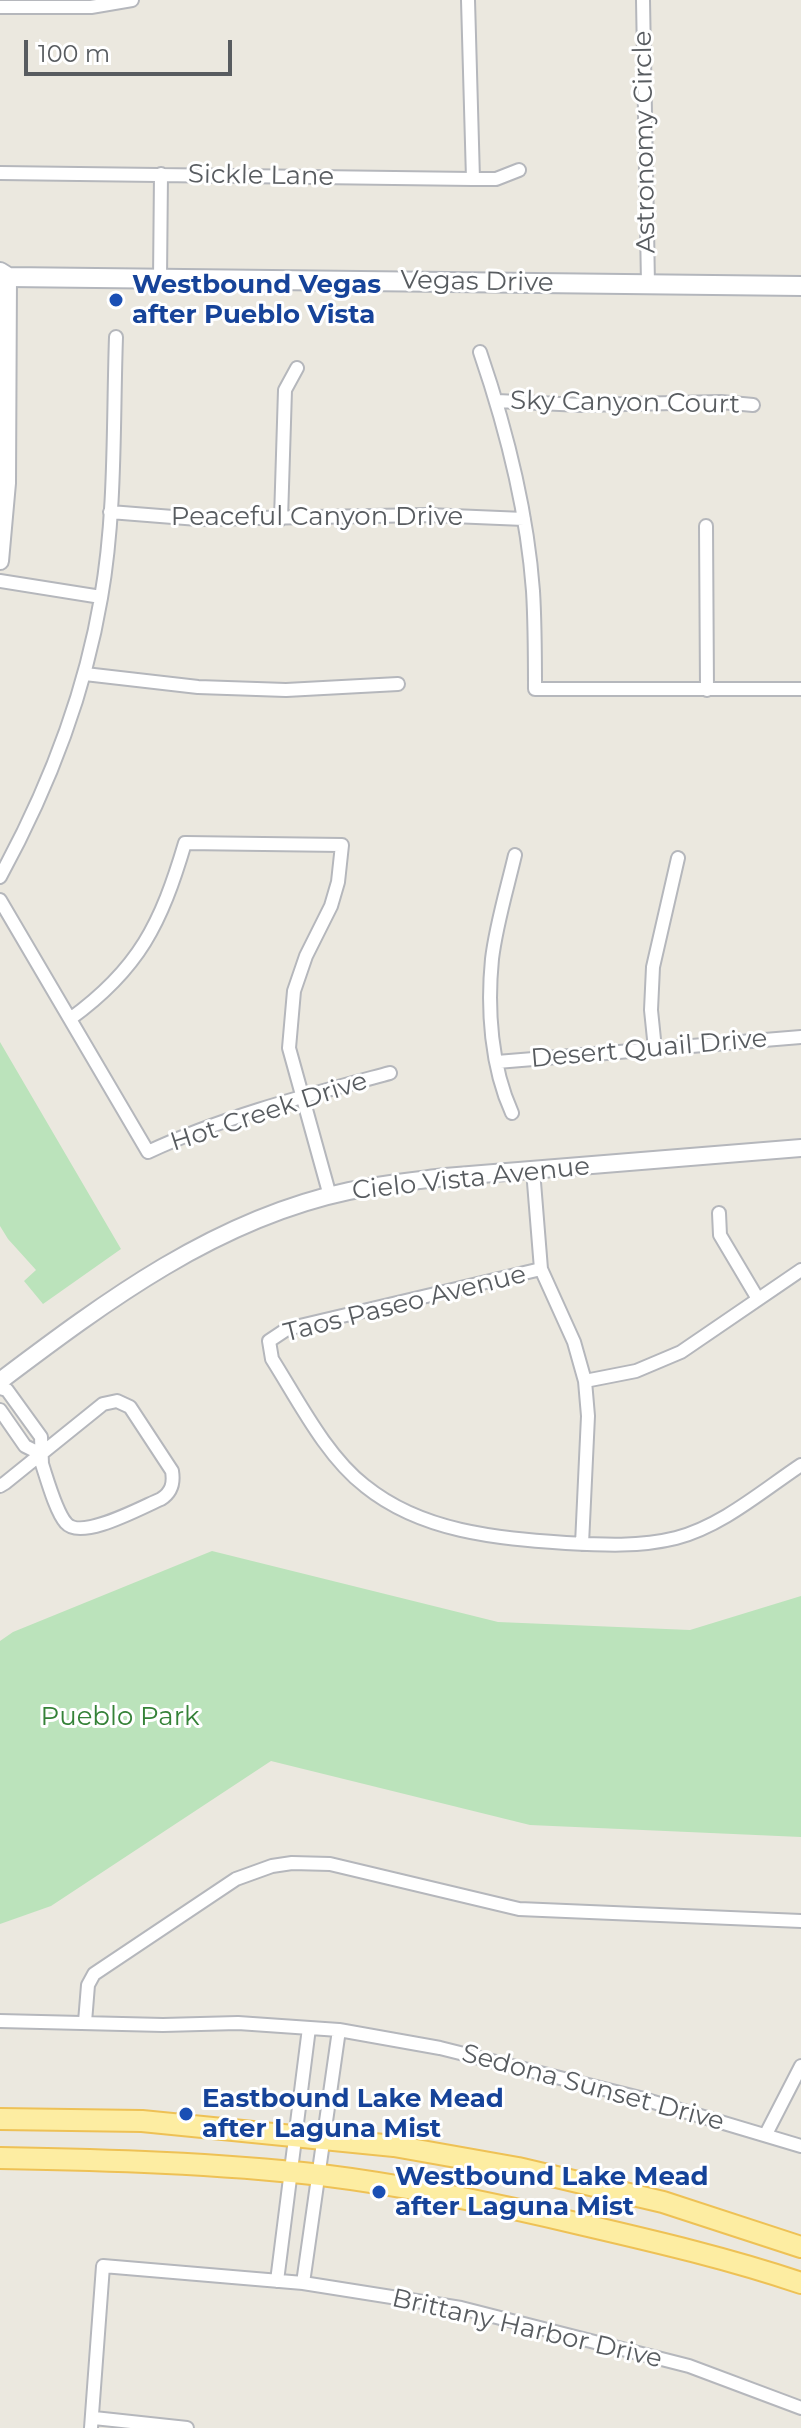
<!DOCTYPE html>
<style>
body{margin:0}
#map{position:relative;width:801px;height:2428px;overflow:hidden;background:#ebe8df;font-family:Montserrat,sans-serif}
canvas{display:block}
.scale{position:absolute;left:24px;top:40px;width:208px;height:36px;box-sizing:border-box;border:4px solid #585c60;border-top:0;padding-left:10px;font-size:24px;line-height:28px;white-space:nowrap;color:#585c60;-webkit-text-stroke:6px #fff;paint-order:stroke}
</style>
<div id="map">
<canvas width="801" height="2428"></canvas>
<div class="scale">100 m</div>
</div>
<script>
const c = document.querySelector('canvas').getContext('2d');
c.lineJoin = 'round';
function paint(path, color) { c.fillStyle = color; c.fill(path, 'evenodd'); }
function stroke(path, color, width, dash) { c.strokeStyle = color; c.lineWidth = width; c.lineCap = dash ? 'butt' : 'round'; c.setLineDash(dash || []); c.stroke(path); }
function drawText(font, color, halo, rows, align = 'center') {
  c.font = font + ' Montserrat,sans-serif'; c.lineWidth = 6; c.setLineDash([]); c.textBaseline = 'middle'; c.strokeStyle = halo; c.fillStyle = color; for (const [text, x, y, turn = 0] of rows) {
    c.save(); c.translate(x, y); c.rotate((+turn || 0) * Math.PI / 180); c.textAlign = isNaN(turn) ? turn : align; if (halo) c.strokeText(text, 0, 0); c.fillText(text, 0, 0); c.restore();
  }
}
const green = new Path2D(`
 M0 1042 121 1249 43 1304 24 1281 36 1270 8 1239 0 1226Z
 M212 1551 498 1622 690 1630 801 1596V1837L530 1825 271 1761 51 1906 0 1924V1641L13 1632Z`);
const minor = new Path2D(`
 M468 0 473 179
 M643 0 648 284
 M0 7H91L132 0
 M0 173 473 179H496L519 170
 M160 279 161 174
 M480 352C506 428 527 510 533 591 535 623 535 657 535 689H801
 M497 401 581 405 721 402 753 405
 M110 512 198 519 428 515 524 519
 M281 519 285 390 297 368
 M706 526 707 690
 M0 581 101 597
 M85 674 198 687 286 690 398 684
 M0 877C48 789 84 698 101 598 116 513 113 424 116 337
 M0 900 148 1152C225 1116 308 1095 390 1073
 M70 1019C139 969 161 924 185 843L342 845 338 882 331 906 306 956 294 991 289 1048 330 1196
 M655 1049 651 1010 653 967 678 858
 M497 1062 801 1037
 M512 1113C491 1067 487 1009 492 959 496 925 507 889 515 855
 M533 1170 541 1269 574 1342 585 1381 588 1416 582 1544
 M719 1213 720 1235 758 1299
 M541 1269 287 1329 269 1341 272 1359C298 1400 326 1456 365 1486 422 1532 496 1538 566 1543 603 1545 640 1547 676 1538 722 1526 762 1491 801 1465
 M585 1381 636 1371 681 1352 801 1270
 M0 1388 7 1390 41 1437 42 1464C47 1479 56 1512 66 1523 81 1541 142 1507 161 1499 172 1492 174 1483 172 1471L130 1407 117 1401 103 1404 5 1483 0 1486
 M0 1410 25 1446 41 1454
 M0 2021 163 2025 238 2023 339 2030 440 2048 640 2098 801 2146
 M85 2022 88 1985 94 1974 236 1879 272 1866 292 1863 330 1864 519 1909 801 1921
 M766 2134 801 2066
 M277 2281 309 2028
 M303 2283 339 2030
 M94 2418 187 2428
 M91 2428 103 2266 303 2283 461 2308 689 2366 801 2408`);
const tertiary = new Path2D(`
 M0 561 7 483 8 277
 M0 1381C106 1301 216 1219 349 1191 381 1184 413 1181 445 1177L801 1148`);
const secondary = new Path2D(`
 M0 272 8 277 801 286`);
const primary = new Path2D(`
 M0 2119 142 2121 394 2146 518 2168 663 2202 801 2247
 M0 2158C107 2160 215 2163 321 2175 410 2186 497 2204 584 2225 657 2242 730 2259 801 2283`);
const markers = [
 [116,300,8,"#1a4fb4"],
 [186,2114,8,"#1a4fb4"],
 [379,2192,8,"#1a4fb4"]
];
const streetNames = [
 ["Astronomy Circle",645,142,-91],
 ["Sickle Lane",261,176,1],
 ["Vegas Drive",477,282,1],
 ["Sky Canyon Court",625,403,1],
 ["Peaceful Canyon Drive",317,517],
 ["Desert Quail Drive",649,1049,-5],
 ["Hot Creek Drive",269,1112,-18],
 ["Cielo Vista Avenue",471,1179,-6],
 ["Taos Paseo Avenue",405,1304,-14],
 ["Sedona Sunset Drive",593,2088,15],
 ["Brittany Harbor Drive",527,2329,13]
];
const transitNames = [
 ["Westbound Vegas",132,285],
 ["after Pueblo Vista",132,315],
 ["Eastbound Lake Mead",202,2099],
 ["after Laguna Mist",202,2129],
 ["Westbound Lake Mead",395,2177],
 ["after Laguna Mist",395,2207]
];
const parkNames = [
 ["Pueblo Park",120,1717]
];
paint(green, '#bbe3bb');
stroke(minor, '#b5b7bc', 16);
stroke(tertiary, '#b5b7bc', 20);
stroke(secondary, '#b3b6bc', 22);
stroke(primary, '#eec155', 24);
stroke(minor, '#fff', 12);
stroke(tertiary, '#fff', 16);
stroke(secondary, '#fff', 18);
stroke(primary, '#fdeda2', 20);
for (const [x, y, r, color] of markers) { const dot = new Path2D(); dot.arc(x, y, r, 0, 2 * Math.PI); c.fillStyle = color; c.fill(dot); stroke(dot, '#fff', 3); }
drawText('26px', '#585c60', '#fff', streetNames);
drawText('bold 26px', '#164399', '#fff', transitNames, 'left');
drawText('26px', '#358238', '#fff', parkNames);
</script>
